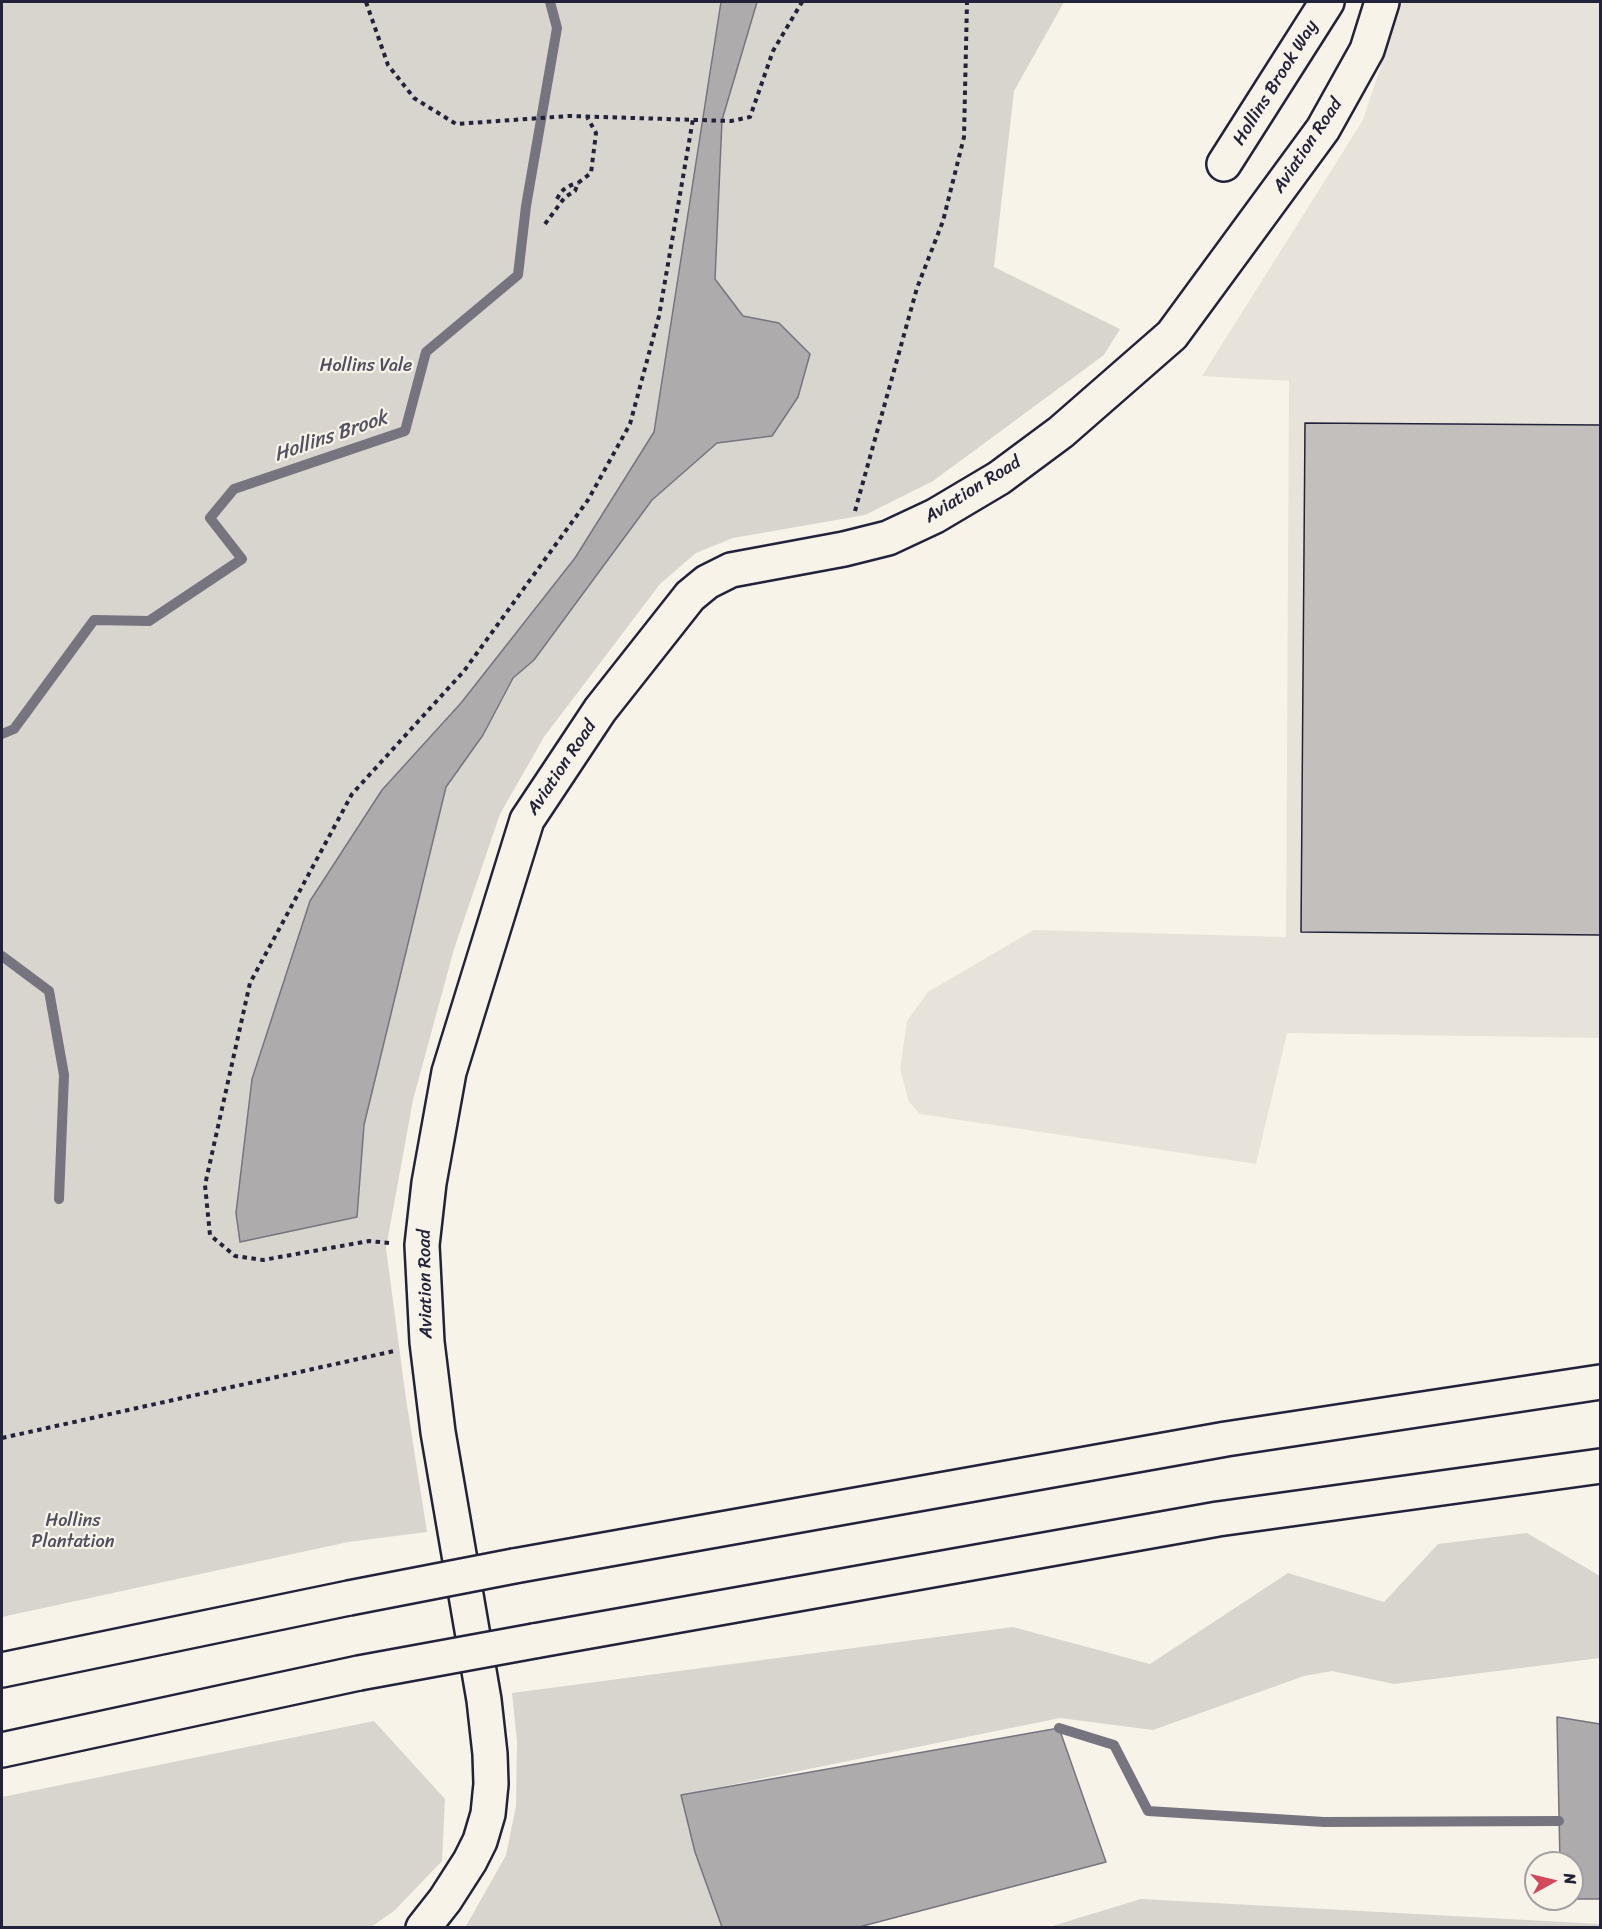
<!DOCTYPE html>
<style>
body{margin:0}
#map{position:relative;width:1602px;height:1929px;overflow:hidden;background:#f7f3e8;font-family:Sriracha,sans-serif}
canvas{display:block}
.frame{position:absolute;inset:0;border:3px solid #22223b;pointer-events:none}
.north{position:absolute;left:1524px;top:1851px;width:60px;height:60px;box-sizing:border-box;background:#f7f3e8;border:2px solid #a29fa3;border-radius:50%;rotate:82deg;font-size:16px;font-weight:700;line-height:24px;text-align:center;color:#22223b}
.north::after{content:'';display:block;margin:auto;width:21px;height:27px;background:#d1495b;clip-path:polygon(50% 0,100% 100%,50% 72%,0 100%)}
</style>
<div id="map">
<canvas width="1602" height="1929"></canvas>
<div class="frame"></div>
<div class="north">N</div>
</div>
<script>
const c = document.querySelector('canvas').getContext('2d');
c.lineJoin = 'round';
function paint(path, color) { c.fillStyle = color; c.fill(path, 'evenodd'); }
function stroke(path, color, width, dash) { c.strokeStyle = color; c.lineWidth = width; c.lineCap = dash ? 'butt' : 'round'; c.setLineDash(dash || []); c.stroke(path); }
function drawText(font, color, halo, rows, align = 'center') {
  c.font = font + ' Sriracha,sans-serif'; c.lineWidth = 4.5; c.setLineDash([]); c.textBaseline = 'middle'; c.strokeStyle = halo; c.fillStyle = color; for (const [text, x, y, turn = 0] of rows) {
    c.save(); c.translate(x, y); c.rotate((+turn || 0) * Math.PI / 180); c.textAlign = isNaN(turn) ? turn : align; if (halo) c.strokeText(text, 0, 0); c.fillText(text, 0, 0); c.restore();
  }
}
const built = new Path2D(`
 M1402 2H1600V1038L1287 1033 1256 1164 920 1114 909 1102 900 1069 907 1021 928 992 1034 930 1286 937 1289 381 1202 376 1363 120Z`);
const green = new Path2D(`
 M2 2H1064L1014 91 994 267 1120 329 1104 355 933 481 865 515 733 538 696 553 660 584 544 737 500 814 454 949 413 1100 386 1248 406 1399 427 1532 348 1542 2 1617Z
 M1527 1533 1600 1576V1658L1394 1684 1332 1671 1304 1676 1153 1730 1060 1718 681 1795 722 1927 465 1928 506 1855 516 1806 517 1741 512 1693 1013 1627 1150 1664 1288 1573 1384 1602 1438 1544Z
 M374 1721 445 1799 442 1861 394 1911 371 1927H2V1797Z
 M1141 1899 1600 1924V1927H1049Z`);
const water = new Path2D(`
 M721 2H757L722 120 715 279 743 316 779 323 810 354 798 397 772 436 717 443 652 500 534 660 513 678 483 735 446 787 364 1125 357 1217 240 1242 236 1213 252 1079 310 901 382 790 461 703 575 558 654 432Z
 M1557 1717 1600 1724V1899H1572V1863H1560Z
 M1059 1728 1106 1862 859 1927H722L695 1852 681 1795Z`);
const stream = new Path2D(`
 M2 734 14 729 94 620 149 621 242 559 210 518 234 489 405 431 426 352 518 275 526 206 557 28 550 2
 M2 956 49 991 64 1075 59 1199
 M1059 1728 1114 1745 1148 1811 1324 1822 1559 1821`);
const building = new Path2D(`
 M1305 423 1600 425V935L1301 932Z`);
const path = new Path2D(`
 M366 2 388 65 414 98 456 124 569 116 731 121 750 117 773 51 802 2
 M557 199C562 189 567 186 578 183
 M545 224 565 197 575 191 578 183 591 173 596 133 587 117
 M855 511 917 288 943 221 964 137 967 2
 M389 1243 369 1241 263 1260 235 1256 210 1235 205 1185 250 983 352 794 464 671 588 500 630 424 659 316 693 119
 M2 1438 394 1351`);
const minor = new Path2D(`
 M1224 164 1327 2
 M423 1928 445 1900 470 1861 480 1841 488 1814 491 1784 490 1754 484 1700 438 1432 427 1342 422 1245 429 1183 449 1072 527 820 600 710 690 596 707 582 731 570 844 549 888 538 935 516 999 478 1061 432 1172 335 1323 129 1367 50 1382 2`);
const highway = new Path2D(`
 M514 1566 1226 1439 1600 1382
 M534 1641 1218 1519 1600 1466
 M2 1670 349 1598
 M2 1750 359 1673`);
const highwayBridge = new Path2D(`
 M349 1598 514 1566
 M359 1673 534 1641`);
const streetNames = [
 ["Hollins Brook Way",1276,83,-58],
 ["Aviation Road",1308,146,-56],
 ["Aviation Road",973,490,-32],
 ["Aviation Road",562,768,-56],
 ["Aviation Road",426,1284,-91]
];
const parkNames = [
 ["Hollins Vale",366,366],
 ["Hollins",73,1521],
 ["Plantation",73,1542]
];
const waterNames = [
 ["Hollins Brook",331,437,-19]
];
paint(built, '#e7e3db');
paint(green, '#d8d5cf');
paint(water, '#aeabad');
stroke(water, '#76747f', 1.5);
stroke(stream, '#76747f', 10);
paint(building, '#c2bfbd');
stroke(building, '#22223b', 1.5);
stroke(minor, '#22223b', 38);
stroke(highway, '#22223b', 38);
stroke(path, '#22223b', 4, [4.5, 4.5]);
stroke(minor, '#f7f3e8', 33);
stroke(highway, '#f7f3e8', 33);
stroke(highwayBridge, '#22223b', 38, []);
stroke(highwayBridge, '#f7f3e8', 33);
drawText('18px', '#22223b', '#f7f3e8', streetNames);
drawText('18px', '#504f60', '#f7f3e8', parkNames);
drawText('italic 20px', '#535263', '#f7f3e8', waterNames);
</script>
